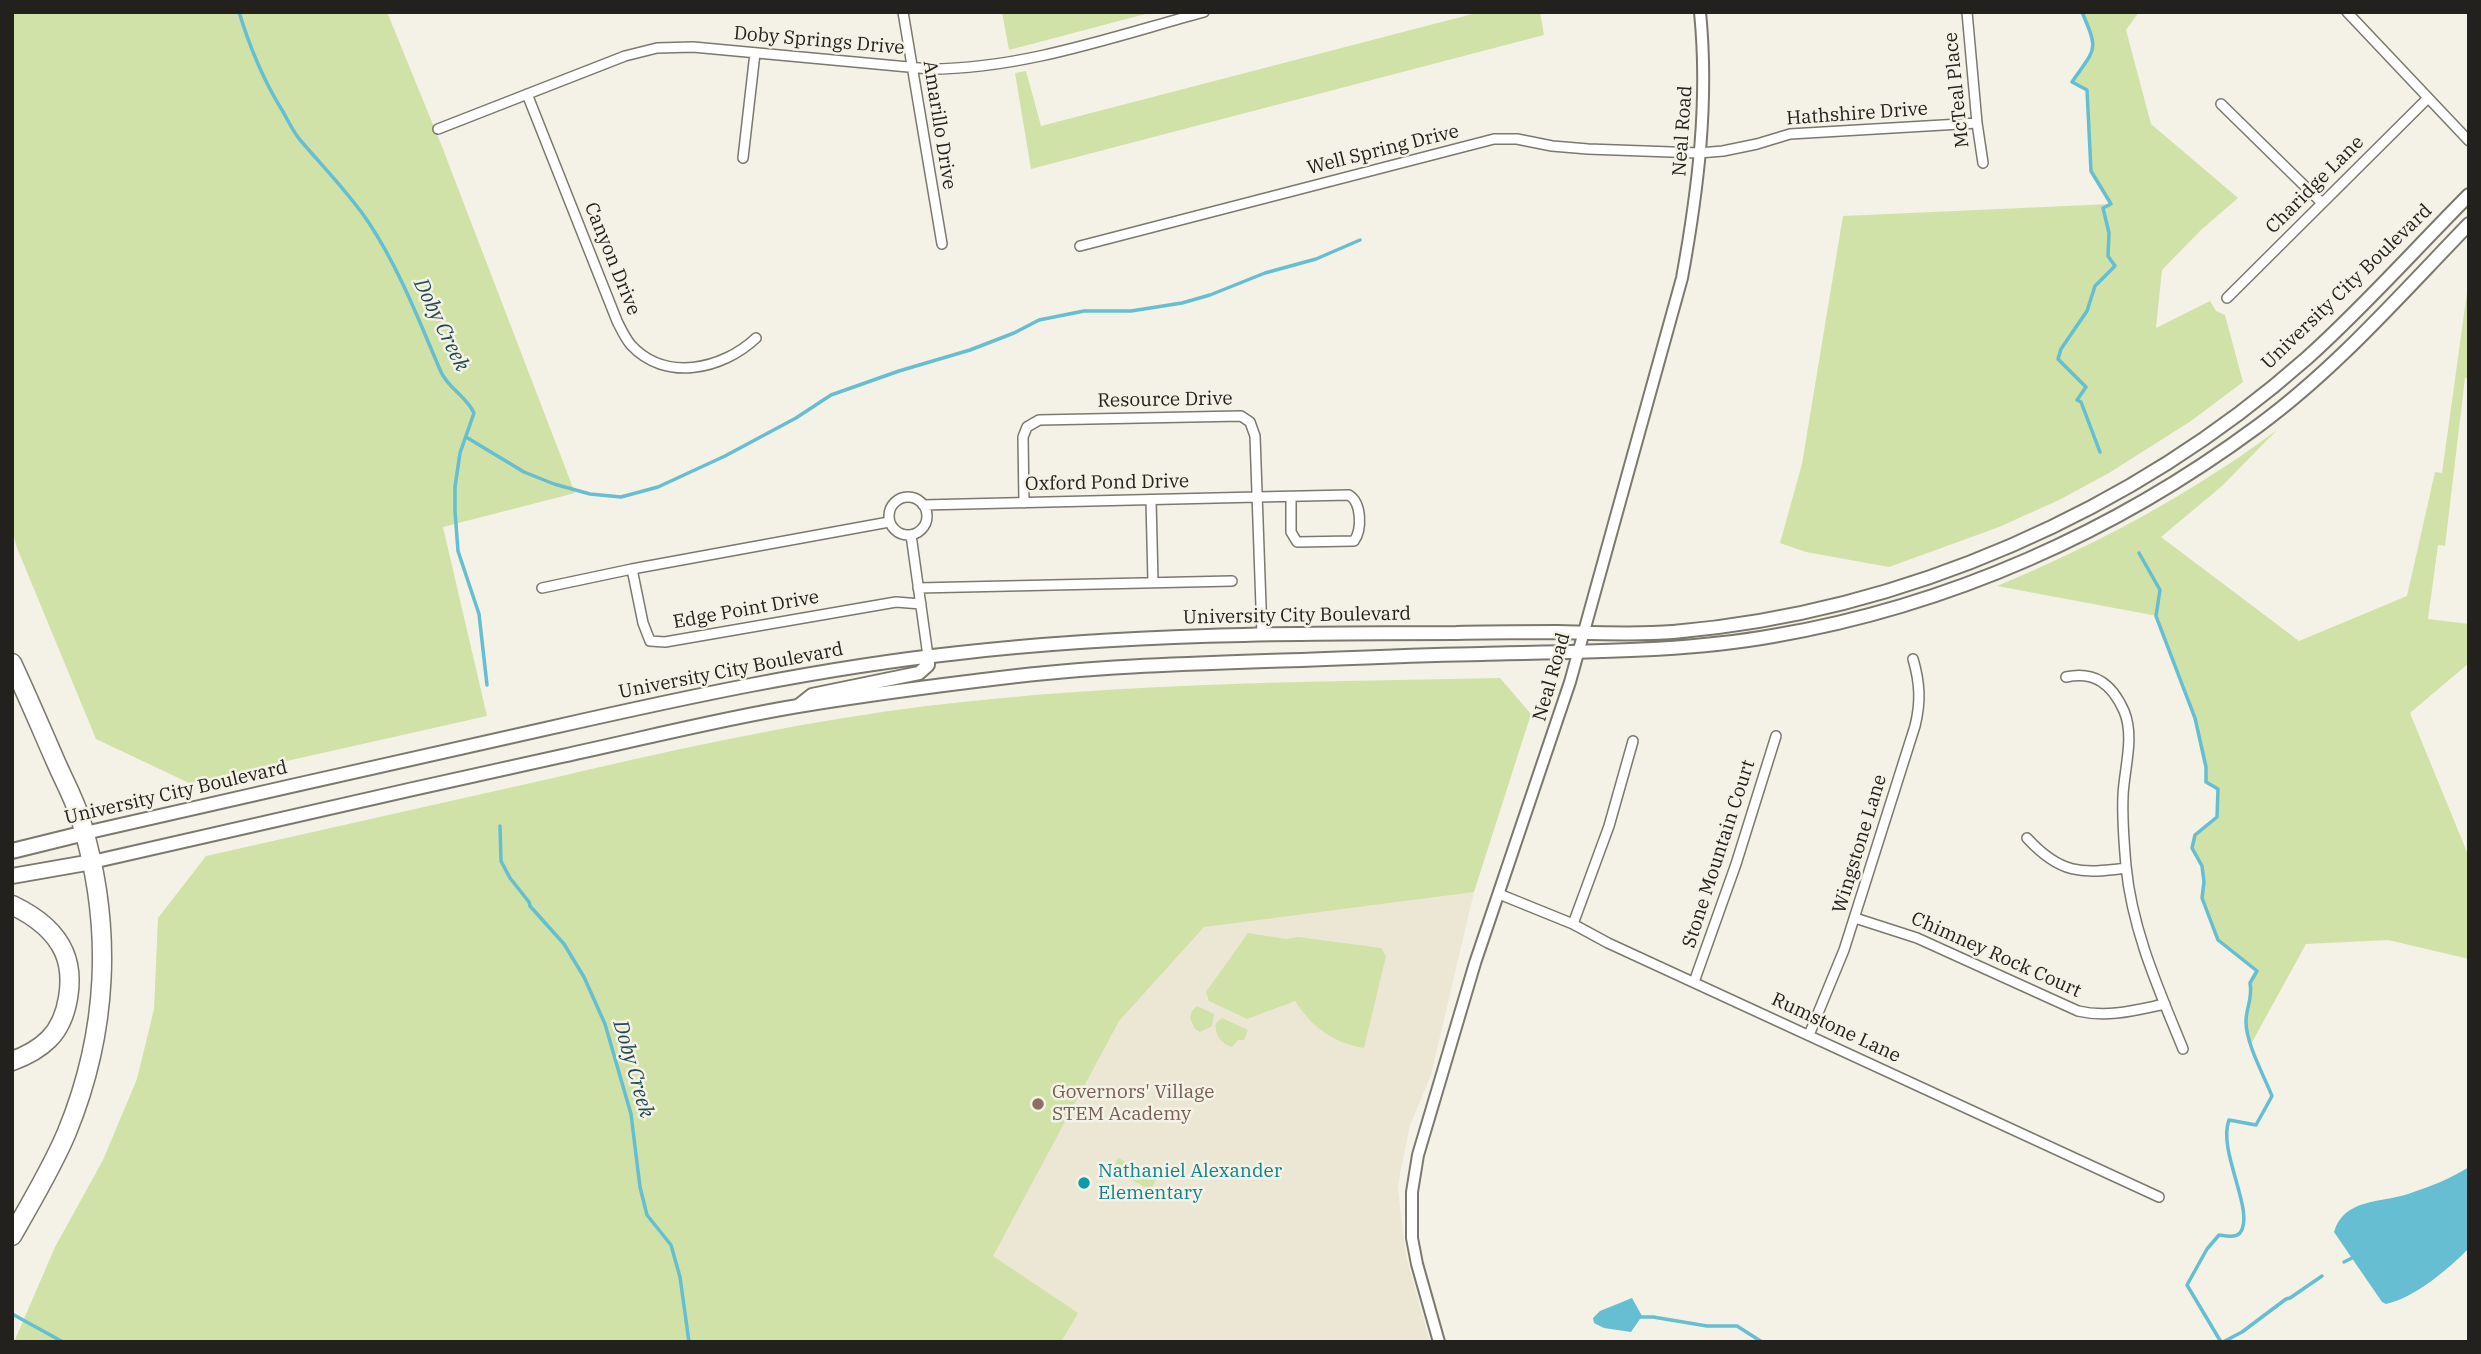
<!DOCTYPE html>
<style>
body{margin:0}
#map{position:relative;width:2481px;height:1354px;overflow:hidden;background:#f4f2e6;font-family:"IBM Plex Serif",serif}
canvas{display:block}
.frame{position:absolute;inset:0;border:14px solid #22211d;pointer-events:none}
</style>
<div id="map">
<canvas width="2481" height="1354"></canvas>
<div class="frame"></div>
</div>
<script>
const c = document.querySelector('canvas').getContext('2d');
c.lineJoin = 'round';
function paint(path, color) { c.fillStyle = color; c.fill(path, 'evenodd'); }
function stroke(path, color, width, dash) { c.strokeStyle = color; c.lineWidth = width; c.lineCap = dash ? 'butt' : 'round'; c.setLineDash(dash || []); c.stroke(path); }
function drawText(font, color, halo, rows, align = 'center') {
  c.font = font + ' "IBM Plex Serif",serif'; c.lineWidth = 5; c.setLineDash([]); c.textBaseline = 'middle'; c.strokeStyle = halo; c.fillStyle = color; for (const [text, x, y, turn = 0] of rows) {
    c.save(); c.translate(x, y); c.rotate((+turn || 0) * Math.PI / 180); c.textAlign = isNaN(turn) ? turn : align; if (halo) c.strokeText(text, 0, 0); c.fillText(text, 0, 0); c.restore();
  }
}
const built = new Path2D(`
 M1474 892 1431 1075 1410 1125 1400 1174 1398 1189 1406 1256 1430 1342H714L624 959Z`);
const green = new Path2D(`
 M12 12H387L441 144 575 493 443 527 487 716 189 783 96 739 17 548 12 530Z
 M1002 12H1153L1009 50Z
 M1480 12H1540L1544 35 1031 169 1015 73 1026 71 1041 126Z
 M2082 12H2139L2126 30 2151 124 2238 198 2201 230 2162 270 2156 328 2210 301 2216 311 2225 315 2243 382 2191 421 2109 473 2059 500 1999 527 1889 567 1806 552 1780 543 1802 464 1843 216 2111 204 2091 171 2087 90 2072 82C2096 47 2099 52 2082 12Z
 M2469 278V375L2468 378H2465L2445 546 2438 545 2428 619 2469 624V663L2410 713 2469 857V959L2388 940 2306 944 2251 1044 2246 1022 2252 994 2250 983 2257 971 2218 940 2202 898 2204 882 2202 866 2192 848 2195 835 2217 817 2218 789 2206 782C2206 725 2176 669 2157 616L1997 586C2096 545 2191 494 2277 430L2222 486 2161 537 2299 641 2407 596 2435 472 2442 473Z
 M1500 678 1531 714 1474 892 1204 927 1119 1021 993 1256 1078 1313 1061 1342H14L55 1247 103 1160 137 1079 154 1009 158 918 206 856C322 830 437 804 553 778 664 752 776 727 889 711 1091 683 1296 682 1500 678Z
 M1248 933 1286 939 1298 937 1381 948 1386 956 1364 1048C1333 1043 1312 1027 1295 1001L1247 1019 1209 1001 1206 992Z
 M1197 1006 1214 1014 1212 1026 1200 1032 1195 1029 1190 1018 1192 1011Z
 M1222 1018 1248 1030 1244 1040H1238L1232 1047C1222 1044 1214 1035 1216 1023Z
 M1118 1158 1157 1177 1151 1190 1112 1170Z`);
const water = new Path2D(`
 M2469 1167V1248C2449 1269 2414 1298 2386 1304L2382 1302 2334 1232C2344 1198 2381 1203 2408 1194 2429 1187 2450 1179 2469 1167Z
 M1632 1298 1642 1316 1631 1332 1604 1328 1594 1323 1593 1318 1600 1311Z`);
const stream = new Path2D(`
 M239 12C250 48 262 78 282 110 288 120 293 132 301 141 324 168 350 194 369 223 400 270 419 321 441 372 448 388 466 396 474 413L460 453 455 487V511L458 551 479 614 487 685
 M2082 12C2099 52 2096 47 2072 82L2087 90 2091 171 2111 204 2103 208 2109 233 2108 256 2115 266 2095 286 2087 311 2061 349 2058 359 2086 387 2077 400 2081 402 2100 452
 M466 437 524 472 554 484 590 494 621 497 658 487 725 456 796 418 831 395 899 371 970 350 1014 333 1039 320 1084 311H1131L1182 303 1210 295 1265 273 1316 259 1360 240
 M2139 553 2160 590 2156 616 2195 718 2206 767V782L2218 789 2217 817 2195 835 2192 848 2202 866 2204 882 2202 898 2218 940 2257 971 2250 983C2253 999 2246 1007 2246 1022 2246 1043 2264 1076 2272 1096L2256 1125 2229 1120C2217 1151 2256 1212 2240 1233 2235 1238 2226 1236 2219 1235L2207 1249 2187 1285 2221 1342
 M500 826 501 861 510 878 529 902 530 906 564 944 584 977 605 1024 631 1114 640 1187 647 1215 671 1245 680 1277 689 1342
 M2344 1262 2354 1257
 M14 1315 63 1342
 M1638 1317H1653L1707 1326H1737L1762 1342
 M2223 1342 2242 1332 2286 1299 2290 1298 2322 1276`);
const minor = new Path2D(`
 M903 12 942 244
 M1967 12 1977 123 1983 163
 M2347 12 2469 141
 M527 94 617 321C621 329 625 338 631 345 665 382 722 370 756 338
 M2221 104 2322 203
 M438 129 625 56 657 48 693 47 930 69C1023 69 1115 36 1204 12
 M743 158 755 53
 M1080 246 1494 139H1517L1552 146 1588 149 1699 153 1723 151 1757 144 1790 134 1977 123
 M2227 298 2428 98
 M889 516a19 19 0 1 1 38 0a19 19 0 1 1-38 0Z
 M1151 500 1153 582
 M1024 503 1023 437 1027 427 1039 420 1241 416 1250 422 1255 436 1262 635
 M923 505 1257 497 1349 495C1362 503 1362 530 1354 541L1297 542 1291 532V497
 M911 535 928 656
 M632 569 643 623 650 641 665 642 896 602 921 604
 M542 588 632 569 889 522
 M918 588 1232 581
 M2066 677C2095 671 2112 684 2124 711 2135 737 2124 769 2123 796 2122 819 2124 843 2126 866 2132 930 2159 990 2183 1049
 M2027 838C2060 874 2081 874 2126 868
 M1499 894 1573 924 1608 943 2159 1197
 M1855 918 1917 938 2078 1011C2108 1018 2136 1010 2165 1004
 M1573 924 1609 826 1633 741
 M1694 982 1736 864 1776 736
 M1809 1035 1844 950 1915 726C1921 702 1920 683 1913 659`);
const tertiary = new Path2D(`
 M1439 1342 1417 1264 1412 1238V1192L1418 1155 1475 963 1570 682 1682 278C1698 190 1709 102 1700 12`);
const secondary = new Path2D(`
 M798 706 812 695 919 673 928 665V656
 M85 833C238 798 392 763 545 729 682 698 819 668 959 653 1124 634 1291 633 1456 633 1490 632 1524 632 1558 632 1596 633 1635 635 1673 632 1905 612 2133 512 2307 358 2364 307 2415 249 2469 195
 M92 862C248 827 405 790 562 756 641 739 719 719 798 706 865 695 933 686 1000 678 1088 667 1177 664 1266 661 1338 659 1410 655 1482 654 1579 651 1677 653 1773 636 1949 606 2115 532 2258 426 2337 368 2401 294 2469 224`);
const primary = new Path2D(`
 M12 851 85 833
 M12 876 92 862`);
const motorway = new Path2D(`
 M12 663C27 695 41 728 55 760 64 781 76 802 82 824 113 927 108 1032 67 1132 52 1168 31 1202 12 1236
 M12 905C33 915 54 929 64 952 75 977 69 1019 49 1039 38 1050 26 1056 12 1061`);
const markers = [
 [1038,1104,7,"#8d6e63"],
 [1084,1183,7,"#0f9aa8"]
];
const streetNames = [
 ["Doby Springs Drive",819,41,5],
 ["McTeal Place",1957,90,-96],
 ["Hathshire Drive",1857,114,-4],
 ["Amarillo Drive",939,125,81],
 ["Neal Road",1683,131,-86],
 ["Well Spring Drive",1383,150,-14],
 ["Charidge Lane",2315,185,-45],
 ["Canyon Drive",612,259,68],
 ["University City Boulevard",2347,287,-44],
 ["Resource Drive",1165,400,-1],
 ["Oxford Pond Drive",1107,483,-1],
 ["Edge Point Drive",746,610,-10],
 ["University City Boulevard",1297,616,-1],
 ["University City Boulevard",731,671,-11],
 ["Neal Road",1552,677,-74],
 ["University City Boulevard",176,793,-13],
 ["Wingstone Lane",1860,844,-73],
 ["Stone Mountain Court",1719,854,-72],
 ["Chimney Rock Court",1996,955,24],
 ["Rumstone Lane",1836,1028,25]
];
const educationNames = [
 ["Governors' Village",1052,1093],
 ["STEM Academy",1052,1115]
];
const cultureNames = [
 ["Nathaniel Alexander",1098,1172],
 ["Elementary",1098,1194]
];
const waterNames = [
 ["Doby Creek",441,325,64],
 ["Doby Creek",633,1069,74]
];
paint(built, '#ebe7d4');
paint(green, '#d0e2a8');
paint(water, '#65bed1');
stroke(stream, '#65bed1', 3.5);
stroke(minor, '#7b796e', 12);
stroke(tertiary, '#7b796e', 14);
stroke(secondary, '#7b796e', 16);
stroke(primary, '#7b796e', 18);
stroke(motorway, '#7b796e', 21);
stroke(minor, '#fff', 9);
stroke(tertiary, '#fff', 10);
stroke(secondary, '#fff', 12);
stroke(primary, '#fff', 14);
stroke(motorway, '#fff', 18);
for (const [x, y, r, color] of markers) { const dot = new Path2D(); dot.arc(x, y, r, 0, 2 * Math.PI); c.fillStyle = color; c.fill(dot); stroke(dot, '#f4f2e6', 2.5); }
drawText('19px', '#22211d', '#f4f2e6', streetNames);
drawText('19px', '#785e54', '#f4f2e6', educationNames, 'left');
drawText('19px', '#0d838f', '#f4f2e6', cultureNames, 'left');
drawText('italic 21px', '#214a53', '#f4f2e6', waterNames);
</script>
